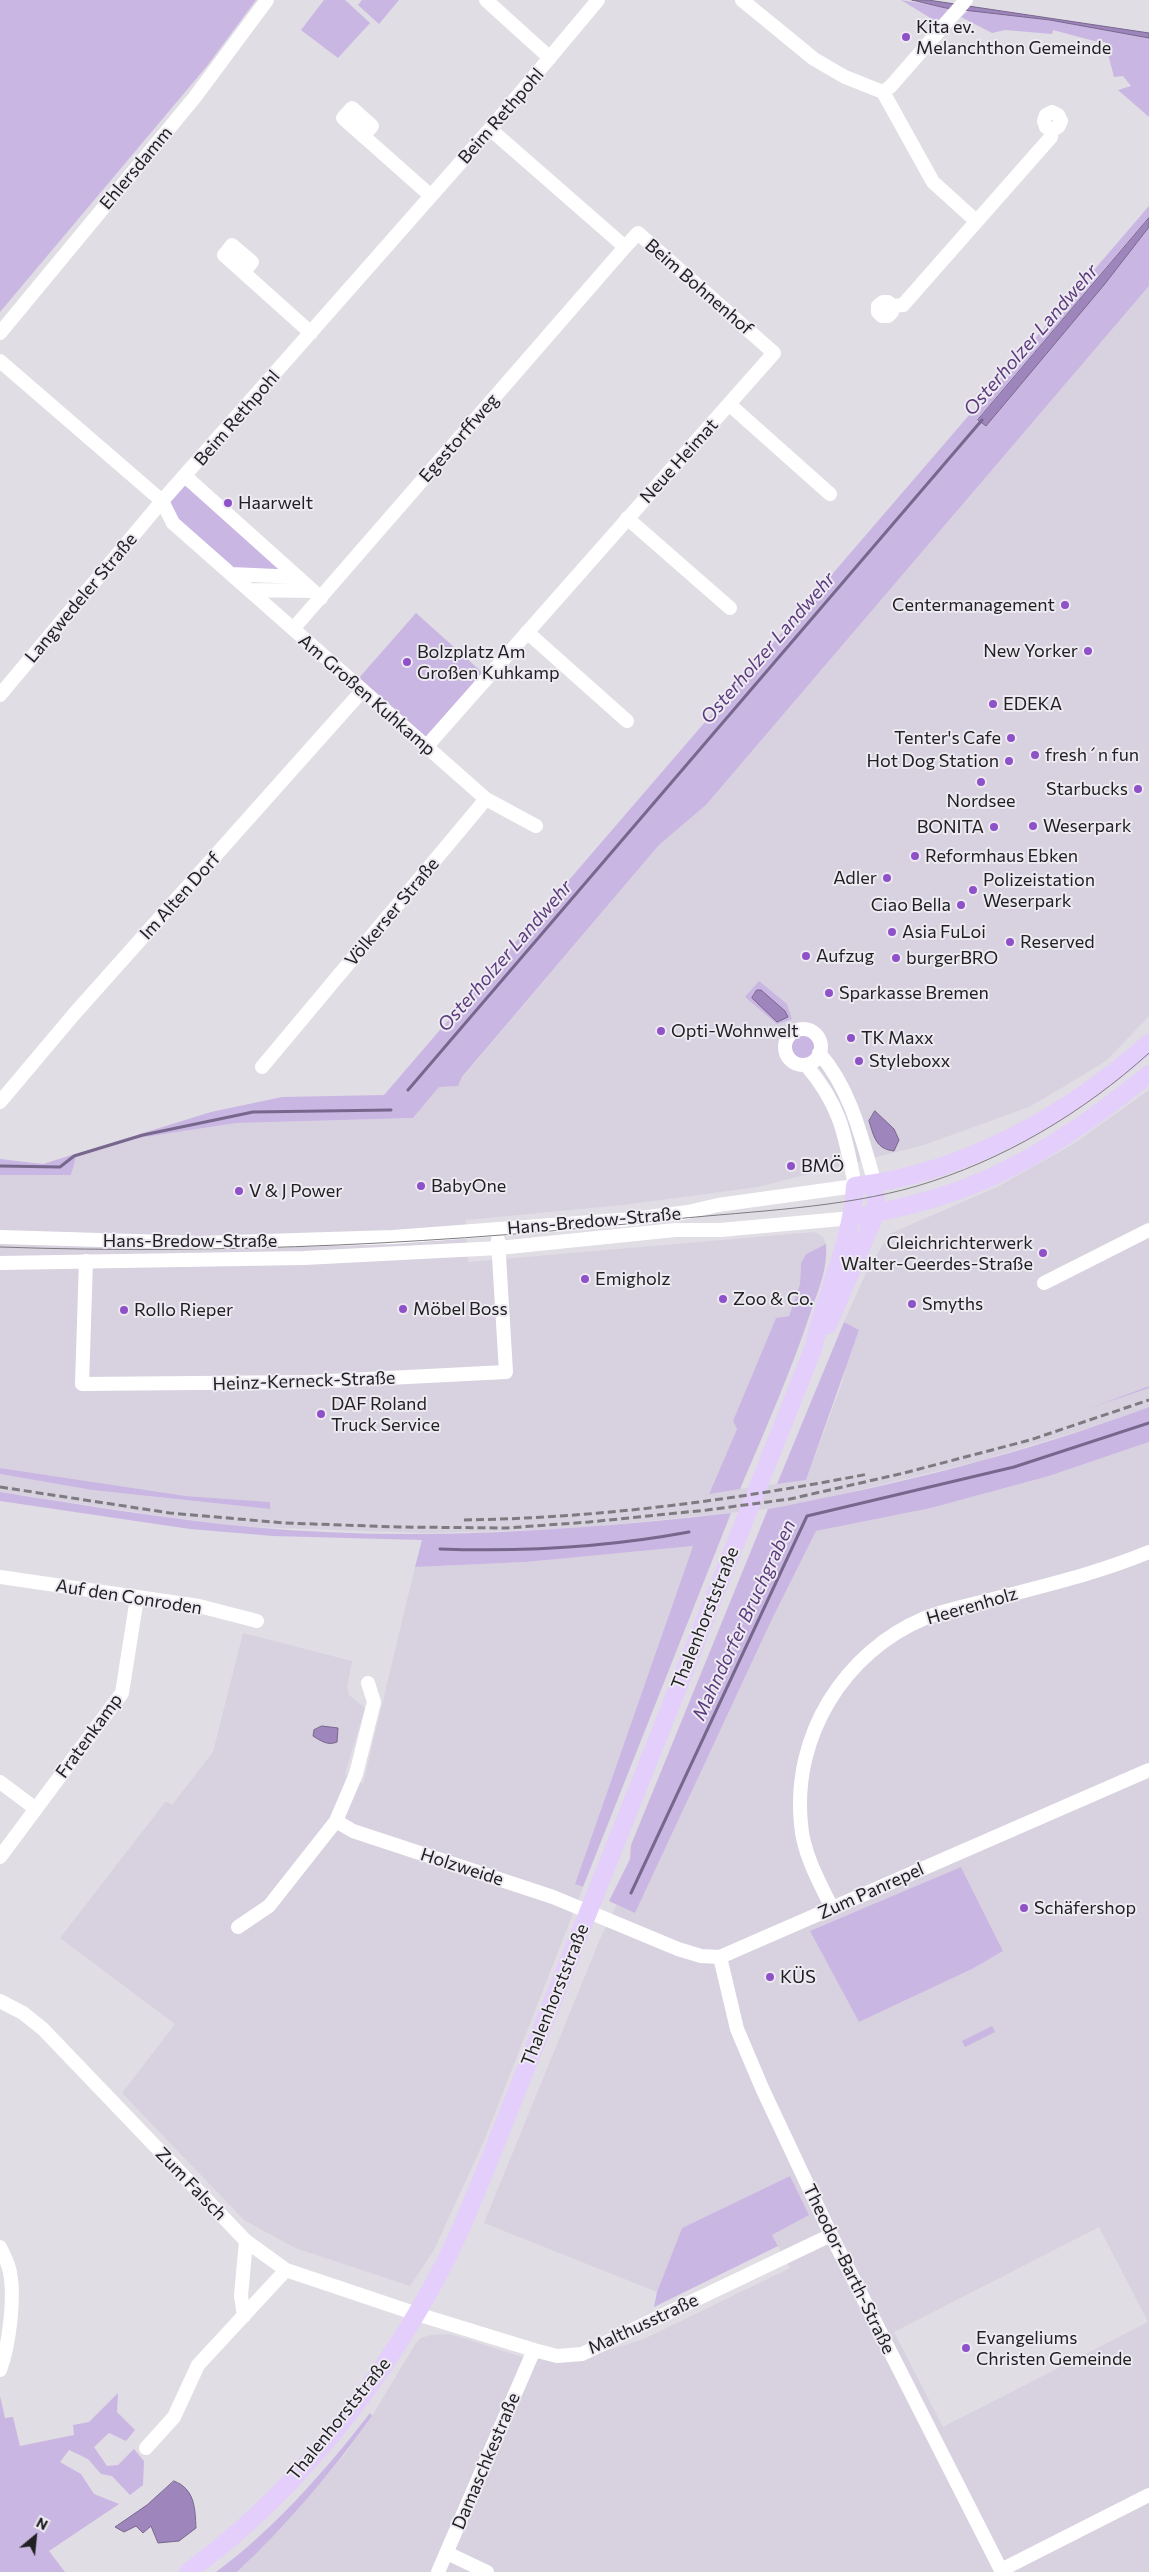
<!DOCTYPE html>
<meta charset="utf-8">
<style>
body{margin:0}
#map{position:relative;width:1149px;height:2572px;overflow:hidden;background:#e0dde4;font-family:Commissioner,sans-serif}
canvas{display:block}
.north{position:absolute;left:10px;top:2512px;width:50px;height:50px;-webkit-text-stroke:4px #edeaf1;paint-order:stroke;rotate:28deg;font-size:14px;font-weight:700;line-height:20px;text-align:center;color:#212023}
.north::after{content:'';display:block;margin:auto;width:18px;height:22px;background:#212023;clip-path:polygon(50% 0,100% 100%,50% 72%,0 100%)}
</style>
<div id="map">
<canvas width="1149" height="2572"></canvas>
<div class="north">N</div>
</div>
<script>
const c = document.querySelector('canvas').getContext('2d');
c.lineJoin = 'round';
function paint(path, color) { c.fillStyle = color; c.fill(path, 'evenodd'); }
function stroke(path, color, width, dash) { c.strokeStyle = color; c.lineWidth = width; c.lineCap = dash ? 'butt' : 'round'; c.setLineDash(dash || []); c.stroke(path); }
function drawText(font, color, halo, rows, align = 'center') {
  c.font = font + ' Commissioner,sans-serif'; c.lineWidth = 4; c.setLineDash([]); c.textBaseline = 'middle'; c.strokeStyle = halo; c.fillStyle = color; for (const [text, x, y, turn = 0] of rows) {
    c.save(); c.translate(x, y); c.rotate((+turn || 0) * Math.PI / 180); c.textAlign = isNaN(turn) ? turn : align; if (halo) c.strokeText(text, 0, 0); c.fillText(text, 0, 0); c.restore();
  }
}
const built = new Path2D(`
 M1149 286V1016L1107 1060 1065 1086 1029 1107 924 1145 758 1187 623 1205 466 1220 468 1262 815 1232 823 1237 826 1244 806 1254 801 1263 800 1284 789 1316 776 1319 733 1421 737 1429 709 1493 806 1480 842 1383 846 1363 859 1330 844 1322 866 1273 889 1234 999 1186 1075 1143 1149 1090V1386L1094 1407 1149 1388V1407L1112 1421 979 1461 822 1499 768 1509 569 1529 424 1533 252 1527 175 1518 0 1492V1474L92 1490 270 1509 269 1502 186 1496 0 1468V1175H71L75 1157 132 1139 236 1123 413 1118 439 1087 458 1086 462 1078 659 845 706 805Z
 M1149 1442V2572H237L289 2520 345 2454 372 2416 416 2343 421 2338 431 2335 450 2334 535 2361 538 2355 590 2356 644 2339 790 2268 772 2235 808 2215 790 2176 682 2228 657 2292 484 2223 600 1939 617 1904 635 1912 773 1617 816 1531 931 1508 1049 1476ZM961 1867 1003 1951 972 1969 859 2022ZM1099 2227 1148 2322 943 2427 894 2332Z
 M693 1546 575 1884 583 1888 484 2141 434 2250 410 2286 295 2248 244 2220 122 2093 175 2024 60 1938 166 1801 172 1805 213 1752 243 1633 352 1661 347 1687 349 1695 365 1708 345 1774 363 1784 415 1567 526 1562Z`);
const green = new Path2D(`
 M0 0H256L207 66 0 312Z
 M324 0H345L370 23 338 58 301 30Z
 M362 0H399L379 24 358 5Z
 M901 0 950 8 937 22Z
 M969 10 1050 20 1149 38V117L1118 90 1131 86 1123 76 1114 77 1105 42H1098L1053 30 1052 34 1005 30 992 33 961 17Z
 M1149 206V218L978 420 986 426 1104 285 1149 227V286L706 805 659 845 462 1077 458 1086 439 1087 413 1118 236 1123 132 1139 76 1157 71 1175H0V1159L43 1164 211 1112 282 1097 384 1095Z
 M184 486 191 487 286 571 233 569 183 527 169 503Z
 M416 613 484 674 426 740 358 679Z
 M759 981 787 1004 792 1019 777 1024 745 997Z
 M790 1047a13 13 0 1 1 26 0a13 13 0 1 1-26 0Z
 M826 1244C828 1267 819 1289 811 1311 791 1372 765 1430 740 1489L709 1494 737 1429 733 1421 776 1318 789 1316 800 1284 801 1263 806 1254Z
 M844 1322 859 1330 806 1480 777 1484Z
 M1149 1386V1388L1088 1409Z
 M1149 1407V1442L1049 1476 931 1508 816 1531 773 1617 635 1913 609 1901 630 1859 631 1845 768 1509C897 1485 1026 1453 1149 1407Z
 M0 1468 186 1496 270 1502V1509L92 1490 0 1474Z
 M0 1492C83 1505 167 1519 251 1527 411 1542 572 1531 731 1513L583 1887 575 1884 693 1546 526 1562 415 1567 422 1540 273 1536 190 1529 0 1501Z
 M961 1867 1003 1951 972 1969 859 2022 810 1931Z
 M992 2026 995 2032 965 2047 962 2041Z
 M790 2176 809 2215 772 2235 778 2246 654 2307 657 2292 682 2228Z
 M118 2393 117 2412 135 2430 126 2441 109 2433 94 2447 107 2466 118 2465 134 2449 144 2461 143 2485 130 2495 112 2476 101 2474 88 2459 69 2450 60 2462 81 2474 94 2494 119 2504 49 2551 65 2572H0V2396L5 2418 13 2417 20 2446 74 2435 73 2425 89 2422Z
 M370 2413 372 2416C332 2472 287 2525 237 2572H216C272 2531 327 2469 370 2413Z`);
const water = new Path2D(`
 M912 0H928L1149 33V38L1050 20 946 8Z
 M1149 218V227L1104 285 986 426 978 420Z
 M757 990H761L785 1011 788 1017 777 1022 752 998Z
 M875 1111 894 1129 899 1140 894 1151C876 1149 874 1137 869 1121Z
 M322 1726 338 1728 337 1742C328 1746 321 1741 313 1736L314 1730Z
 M174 2481C195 2489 195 2508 196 2528L179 2541 158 2543 151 2526 143 2533 136 2526 124 2532 115 2527 147 2505Z`);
const stream = new Path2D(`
 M408 1090 982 420
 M0 1166 60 1167 74 1156 143 1135 253 1112 391 1110
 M440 1549C523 1552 608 1547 689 1532
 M631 1893 807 1516 1014 1467 1149 1423`);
const minor = new Path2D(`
 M486 0 550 58
 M742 0 814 59 845 77 883 92 933 182 976 221
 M883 92 891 86 966 0
 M363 136 372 126 352 108 343 118 431 196
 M244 272 252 262 232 245 224 255 311 333
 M892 306 888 302H883L878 306V312L882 316H888L892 312V306L903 305 1051 137 1052 130 1046 127 1044 121 1046 115 1052 112 1058 115 1061 121 1058 127 1052 130
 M0 333 195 97 267 0
 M0 361 162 501 173 523 486 799 536 826
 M730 405 830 494
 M185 476 321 598
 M627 518 730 608
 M231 574 298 577
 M249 590 313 591
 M293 629 625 247
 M527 632 627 721
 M0 695 162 501 490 129 598 0
 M426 747 774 353 638 233 625 247 490 129
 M785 1047a18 18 0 1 1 36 0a18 18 0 1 1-36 0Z
 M819 1053C851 1089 862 1139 875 1184
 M262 1067 486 799
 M0 1102 75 1013 362 691
 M0 1237 200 1243 393 1237 632 1219 688 1212 718 1205 855 1186C845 1135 841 1106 806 1065
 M86 1261 82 1384 309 1382 506 1372 498 1240
 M0 1263 304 1258 499 1248 675 1230H720L852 1218
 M1044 1283 1149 1230
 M0 1577 199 1606 257 1621
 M0 1782 36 1809
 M336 1821 353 1831 553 1897 678 1949 701 1956 720 1957 1149 1770
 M0 1857 122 1693 137 1598
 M832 1908C819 1882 803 1853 801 1824 792 1736 844 1652 925 1618 949 1608 976 1604 1001 1597 1051 1584 1101 1572 1149 1552
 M238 1927 269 1906 336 1821 356 1774 374 1702 368 1683
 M720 1957 737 2029 762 2088 831 2235 1002 2572
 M0 2001 23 2013 43 2029 246 2241 286 2270 417 2314 534 2350 557 2356 582 2354 831 2235
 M0 2247C4 2256 9 2264 10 2273 15 2298 9 2346 0 2370
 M244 2316 241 2296 246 2241
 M146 2448 174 2417 198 2365 286 2270
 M447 2553 487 2572
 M1001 2570 1149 2495
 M438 2572 534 2350`);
const major = new Path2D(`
 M852 1218C897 1209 945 1198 987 1179 1046 1153 1099 1115 1149 1074
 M828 1325 876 1213 875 1184
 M188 2572C297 2492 385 2380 446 2260 462 2229 474 2197 487 2166L813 1349C825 1294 852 1242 855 1186 965 1173 1067 1115 1149 1043`);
const tram = new Path2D(`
 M0 1247C225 1255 451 1243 675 1219 753 1211 842 1208 917 1186 1002 1161 1083 1113 1149 1053`);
const rail = new Path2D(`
 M0 1487 170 1513 285 1523 399 1527 506 1528 589 1522 707 1510 790 1499 904 1473 1030 1440 1149 1400
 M464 1520C600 1518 735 1500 868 1474`);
const markers = [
 [906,37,5,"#8e51c7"],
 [228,503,5,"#8e51c7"],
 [1065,605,5,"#8e51c7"],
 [1088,651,5,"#8e51c7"],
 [407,662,5,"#8e51c7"],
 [993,704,5,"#8e51c7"],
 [1011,738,5,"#8e51c7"],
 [1035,755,5,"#8e51c7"],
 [1009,761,5,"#8e51c7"],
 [981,782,5,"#8e51c7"],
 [1138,789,5,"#8e51c7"],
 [1033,826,5,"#8e51c7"],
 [994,827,5,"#8e51c7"],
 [915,856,5,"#8e51c7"],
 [887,878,5,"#8e51c7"],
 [973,890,5,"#8e51c7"],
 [961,905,5,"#8e51c7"],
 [892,932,5,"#8e51c7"],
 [1010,942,5,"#8e51c7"],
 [806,956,5,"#8e51c7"],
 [896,958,5,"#8e51c7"],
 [829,993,5,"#8e51c7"],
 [661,1031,5,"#8e51c7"],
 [851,1038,5,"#8e51c7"],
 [859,1061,5,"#8e51c7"],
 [791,1166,5,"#8e51c7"],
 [421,1186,5,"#8e51c7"],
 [239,1191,5,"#8e51c7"],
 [1043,1253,5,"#8e51c7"],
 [585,1279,5,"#8e51c7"],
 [723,1299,5,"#8e51c7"],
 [912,1304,5,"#8e51c7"],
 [403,1309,5,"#8e51c7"],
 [124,1310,5,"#8e51c7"],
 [321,1414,5,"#8e51c7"],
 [1024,1908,5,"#8e51c7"],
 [770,1977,5,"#8e51c7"],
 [966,2348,5,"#8e51c7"]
];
const poiNames = [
 ["Kita ev.",916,27],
 ["Melanchthon Gemeinde",916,48],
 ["Haarwelt",238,503],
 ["Centermanagement",1055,605,"right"],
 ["New Yorker",1078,651,"right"],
 ["Bolzplatz Am",417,652],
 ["Großen Kuhkamp",417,673],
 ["EDEKA",1003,704],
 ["Tenter's Cafe",1001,738,"right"],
 ["fresh´n fun",1045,755],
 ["Hot Dog Station",999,761,"right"],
 ["Starbucks",1128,789,"right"],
 ["Nordsee",981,801,"center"],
 ["Weserpark",1043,826],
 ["BONITA",984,827,"right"],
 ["Reformhaus Ebken",925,856],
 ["Adler",877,878,"right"],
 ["Polizeistation",983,880],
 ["Weserpark",983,901],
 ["Ciao Bella",951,905,"right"],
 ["Asia FuLoi",902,932],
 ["Reserved",1020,942],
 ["Aufzug",816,956],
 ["burgerBRO",906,958],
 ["Sparkasse Bremen",839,993],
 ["Opti-Wohnwelt",671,1031],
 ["TK Maxx",861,1038],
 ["Styleboxx",869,1061],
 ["BMÖ",801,1166],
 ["BabyOne",431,1186],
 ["V & J Power",249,1191],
 ["Gleichrichterwerk",1033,1243,"right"],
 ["Walter-Geerdes-Straße",1033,1264,"right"],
 ["Emigholz",595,1279],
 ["Zoo & Co.",733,1299],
 ["Smyths",922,1304],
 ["Möbel Boss",413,1309],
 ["Rollo Rieper",134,1310],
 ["DAF Roland",331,1404],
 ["Truck Service",331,1425],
 ["Schäfershop",1034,1908],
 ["KÜS",780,1977],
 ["Evangeliums",976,2338],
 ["Christen Gemeinde",976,2359]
];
const streetNames = [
 ["Beim Rethpohl",501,116,-49],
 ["Ehlersdamm",136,168,-50],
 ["Beim Bohnenhof",699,287,41],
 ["Beim Rethpohl",237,418,-49],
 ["Egestorffweg",459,438,-49],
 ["Neue Heimat",679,461,-48],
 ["Langwedeler Straße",81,598,-50],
 ["Am Großen Kuhkamp",367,695,41],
 ["Im Alten Dorf",180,896,-48],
 ["Völkerser Straße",392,912,-50],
 ["Hans-Bredow-Straße",594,1221,-5],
 ["Hans-Bredow-Straße",190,1241],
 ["Heinz-Kerneck-Straße",304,1381,-2],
 ["Auf den Conroden",129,1597,9],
 ["Heerenholz",972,1606,-16],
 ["Thalenhorststraße",705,1618,-68],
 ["Fratenkamp",89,1736,-54],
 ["Holzweide",462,1867,18],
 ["Zum Panrepel",871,1891,-24],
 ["Thalenhorststraße",555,1995,-68],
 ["Zum Falsch",191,2184,46],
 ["Theodor-Barth-Straße",849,2269,64],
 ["Malthusstraße",643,2324,-25],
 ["Thalenhorststraße",339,2419,-51],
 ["Damaschkestraße",486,2461,-67]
];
const waterNames = [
 ["Osterholzer Landwehr",1031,340,-49],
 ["Osterholzer Landwehr",768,648,-49],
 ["Osterholzer Landwehr",505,956,-49],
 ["Mahndorfer Bruchgraben",744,1620,-65]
];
paint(built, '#d8d2e0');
paint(green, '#cab6e3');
paint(water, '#9e85bb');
stroke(water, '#78678d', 1);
stroke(stream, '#78678d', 3);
stroke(minor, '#fff', 14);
stroke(major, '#e3cefc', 18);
stroke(tram, '#7d7b80', 1);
stroke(rail, '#7d7b80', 3, [8, 4]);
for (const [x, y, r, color] of markers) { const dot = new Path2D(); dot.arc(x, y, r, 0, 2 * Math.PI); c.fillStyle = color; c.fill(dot); stroke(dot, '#edeaf1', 2); }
drawText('18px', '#212023', '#edeaf1', poiNames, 'left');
drawText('18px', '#212023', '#edeaf1', streetNames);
drawText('italic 19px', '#5c3a7e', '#edeaf1', waterNames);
</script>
